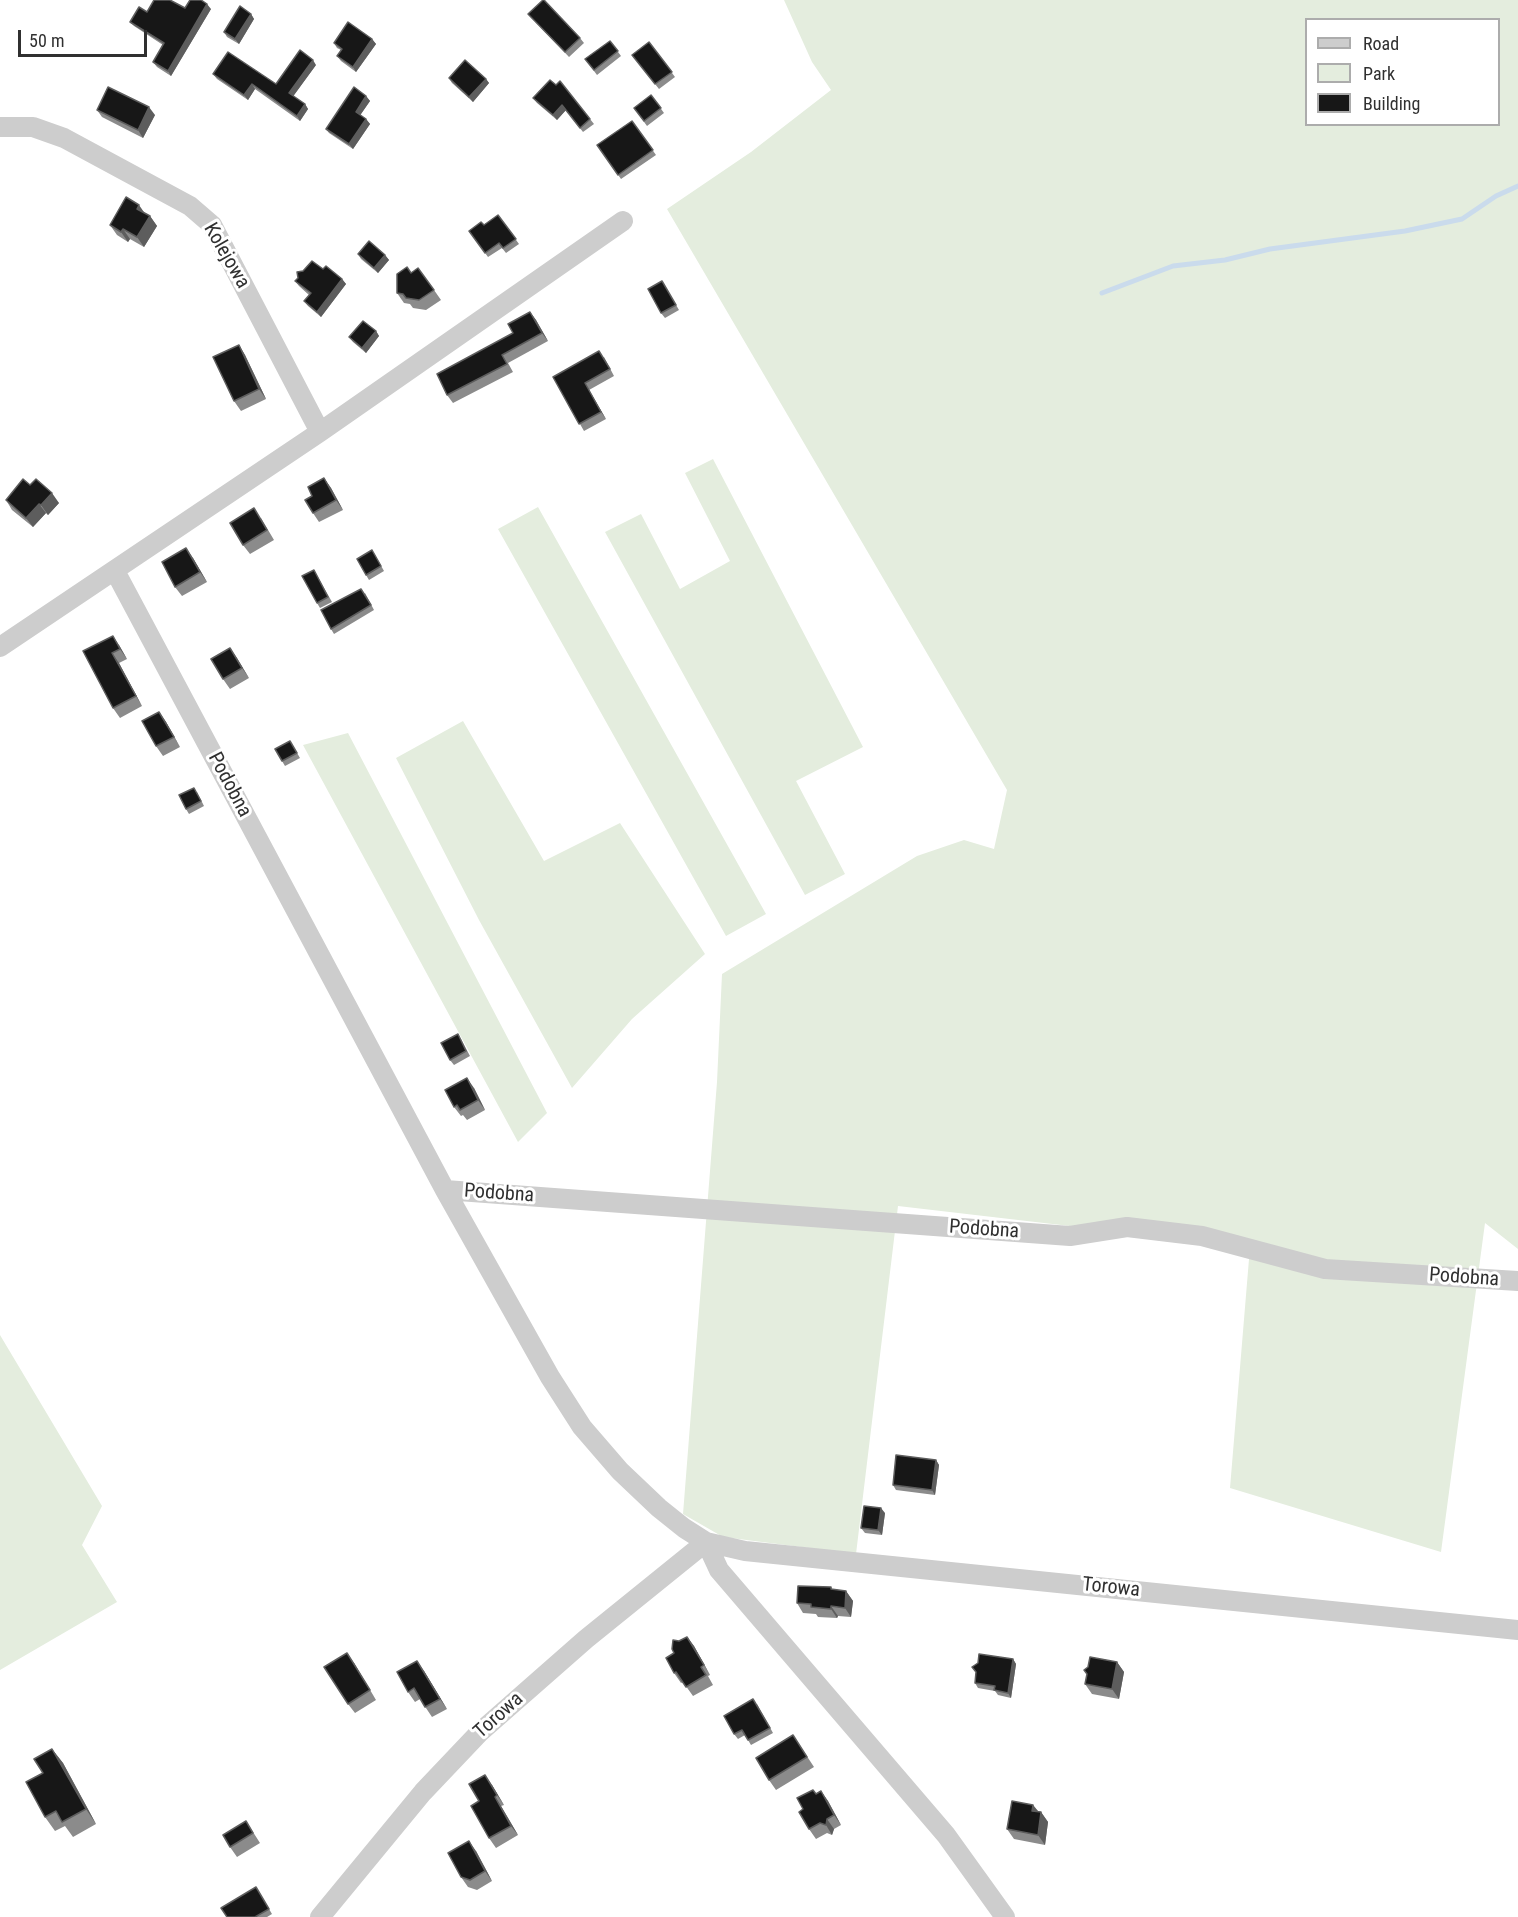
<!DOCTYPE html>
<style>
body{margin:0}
#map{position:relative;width:1518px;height:1917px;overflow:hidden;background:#fff;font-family:"Roboto Condensed",sans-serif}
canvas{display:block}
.legend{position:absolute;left:1305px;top:18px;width:195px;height:108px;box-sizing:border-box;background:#fff;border:2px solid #acacac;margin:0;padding:8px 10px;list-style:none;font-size:18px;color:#303030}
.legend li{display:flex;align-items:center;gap:12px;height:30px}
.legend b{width:30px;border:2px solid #acacac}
.scale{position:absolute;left:18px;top:30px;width:129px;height:27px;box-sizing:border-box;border:3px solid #303030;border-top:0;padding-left:8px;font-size:18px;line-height:21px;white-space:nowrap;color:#303030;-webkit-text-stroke:4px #fff;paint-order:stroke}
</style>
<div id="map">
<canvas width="1518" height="1917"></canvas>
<ul class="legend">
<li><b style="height:8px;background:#cdcdcd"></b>Road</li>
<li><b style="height:16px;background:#e4edde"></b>Park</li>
<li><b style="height:16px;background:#171717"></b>Building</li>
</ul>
<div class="scale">50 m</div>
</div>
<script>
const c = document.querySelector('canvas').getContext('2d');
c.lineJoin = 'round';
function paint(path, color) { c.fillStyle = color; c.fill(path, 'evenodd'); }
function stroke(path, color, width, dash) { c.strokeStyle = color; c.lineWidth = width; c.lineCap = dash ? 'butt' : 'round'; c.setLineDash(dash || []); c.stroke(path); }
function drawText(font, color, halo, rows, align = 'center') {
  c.font = font + ' "Roboto Condensed",sans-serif'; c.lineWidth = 6; c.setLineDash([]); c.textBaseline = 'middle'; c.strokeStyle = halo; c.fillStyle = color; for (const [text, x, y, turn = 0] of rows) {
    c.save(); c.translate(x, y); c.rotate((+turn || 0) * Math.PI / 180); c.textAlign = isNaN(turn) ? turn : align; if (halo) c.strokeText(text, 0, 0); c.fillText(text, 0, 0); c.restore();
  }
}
const green = new Path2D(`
 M784 0H1518V1249L1485 1223 1441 1552 1230 1488 1250 1247 898 1206 856 1554 723 1537 683 1514 717 1082 722 974 917 856 964 840 994 849 1007 790 667 209 751 152 831 90 812 62ZM1306 20H1498V124H1306Z
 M713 459 863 747 796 781 845 874 805 895 605 532 641 514 680 589 730 561 685 473Z
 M538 507 766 914 726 936 498 529Z
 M463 721 544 861 620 823 705 954 632 1019 572 1088 479 920 396 758Z
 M348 733 547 1113 518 1142 303 745Z
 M0 1335 102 1506 82 1545 117 1602 0 1670Z`);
const stream = new Path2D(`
 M1102 293 1173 266 1225 260 1270 249 1405 231 1462 219 1496 196 1518 186`);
const street = new Path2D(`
 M0 127H33L64 138 190 206 212 225 320 432
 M115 571 445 1190 550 1377 582 1427 620 1471 659 1508 684 1528 706 1542 745 1551 1518 1630
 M0 647 320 432 623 221
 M445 1190 1070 1236 1127 1227 1202 1236 1325 1269 1518 1281
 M706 1542 719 1570 946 1835 1005 1917
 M320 1917 423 1792 479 1733 586 1639 706 1542`);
const wall = new Path2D(`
 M185 8 211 9 171 76 157 67 153 62 163 45 134 26 130 22 147 12Z
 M251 14 254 19 239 44 227 37 224 32Z
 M528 14 580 38 584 43 569 57 532 18Z
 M372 39 376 44 356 72 341 61 337 56 341 50 337 48 334 43Z
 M610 41 621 56 597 75 585 59Z
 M649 42 675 77 659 89 632 55Z
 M316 65 293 96 305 104 308 109 300 121 255 89 248 100 217 79 213 74 276 84Z
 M449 78 486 79 489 83 473 102 452 83Z
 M651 95 664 113 647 126 634 108Z
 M366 96 370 101 360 115 366 119 370 124 353 149 329 133 326 129Z
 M533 98 590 119 594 124 583 132 566 110 557 120 537 103Z
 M97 110 155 115 143 138 102 117Z
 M632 121 656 155 621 179 597 145Z
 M145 213 150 216 157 226 144 247 130 239 128 242 117 235 110 225Z
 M498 215 519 244 506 253 502 248 488 257 469 231 484 225Z
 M358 254 385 255 389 260 378 273 361 259Z
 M323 269 342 279 346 284 321 317 308 306 304 301 309 295 299 286 295 281Z
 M411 273 434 290 441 300 426 310 413 308 410 304 404 303 397 293Z
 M662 281 679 310 665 318 661 313Z
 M530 312 536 320 548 341 508 363 513 372 453 403 447 395 513 333Z
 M376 331 379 336 366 353 353 342 349 337Z
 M239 345 245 355 266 399 241 411 234 401Z
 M604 357 614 376 589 390 606 419 584 431 553 377Z
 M324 478 331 488 343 510 319 522 313 513 312 496Z
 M30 485 59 503 48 515 46 513 33 527 12 510 6 500Z
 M261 518 274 540 250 554 243 545Z
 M375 555 384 571 369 580 366 575Z
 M193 558 207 582 182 596 175 587Z
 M314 570 332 602 320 608 317 603Z
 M365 593 374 610 334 634 331 629Z
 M119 645 127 659 119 663 142 706 120 718 113 708 83 651Z
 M230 648 249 678 230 689 223 679Z
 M159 712 166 722 180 747 163 756 156 746Z
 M290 741 300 758 285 766 282 761Z
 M197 792 204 806 189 814 186 809Z
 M461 1039 470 1056 454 1065 450 1060Z
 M474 1088 485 1110 467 1120 463 1115 461 1116 454 1107Z
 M936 1460 939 1465 935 1495 896 1490 893 1485Z
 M885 1513 882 1535 865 1533 861 1528Z
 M831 1587 833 1590 846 1591 853 1601 851 1617 838 1616 837 1618 818 1617 816 1614 803 1613 797 1603Z
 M687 1637 694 1646 710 1675 708 1676 713 1685 693 1696 683 1682 681 1683 674 1673V1653L679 1641Z
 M1013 1659 1016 1664 1011 1698 998 1695 995 1691 978 1688 975 1683 976 1673Z
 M1117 1662 1124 1672 1119 1699 1092 1694 1085 1684Z
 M354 1663 376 1700 355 1713 348 1704Z
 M424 1671 447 1709 432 1717 420 1699 415 1702 408 1692Z
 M757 1704 773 1733 751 1745 745 1735 738 1739 734 1734Z
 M793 1735 814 1767 776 1790 769 1780Z
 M52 1749 63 1763 96 1824 73 1837 65 1826 55 1831 45 1817 43 1773Z
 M492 1785 504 1805 501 1806 518 1835 496 1848 489 1838 479 1801Z
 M821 1791 828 1801 841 1825 834 1829 832 1835 827 1833 816 1839 809 1829 803 1809 816 1794Z
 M1033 1805 1039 1812H1041L1048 1822 1045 1845 1014 1839 1007 1829Z
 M246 1821 260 1843 237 1857 230 1847Z
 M476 1851 492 1881 477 1890 468 1887 461 1877Z
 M259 1892 272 1914 267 1917H227Z`);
const shadedWall = new Path2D(`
 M207 4 211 9 171 76 168 71Z
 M251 14 254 19 239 44 235 39Z
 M372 39 376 44 356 72 353 67Z
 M313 60 316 65 292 98 289 93Z
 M486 79 489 83 473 102 469 97Z
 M252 84 255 89 248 100 244 95Z
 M366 96 370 101 359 117 356 112Z
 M305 104 308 109 300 121 297 116Z
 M562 105 566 110 557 120 553 115Z
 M149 107 155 115 143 138 138 130Z
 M366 119 370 124 353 149 349 144Z
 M139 205 146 215 137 209Z
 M150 216 157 226 144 247 137 237Z
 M123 229 130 239 128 242 121 232Z
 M385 255 389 260 378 273 374 268Z
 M342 279 346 284 321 317 317 312Z
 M530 312 536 320 548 341 542 333Z
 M376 331 379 336 366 353 362 348Z
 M239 345 245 355 266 399 259 389Z
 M585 383 589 390 606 419 601 412Z
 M324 478 331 488 343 510 336 500Z
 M52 493 59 503 48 515 41 505Z
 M39 504 46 513 33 527 26 518Z
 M186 548 193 558 207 582 200 572Z
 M113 636 119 645 127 659 120 649Z
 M230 648 237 658 249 678 242 668Z
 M112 653 119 663 142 706 136 696Z
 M159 712 166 722 180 747Z
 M467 1078 474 1088 485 1110 478 1100Z
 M936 1460 939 1465 935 1495 932 1490Z
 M881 1508 885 1513 882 1535 878 1530Z
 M846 1591 853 1601 851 1617 845 1608Z
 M831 1606 838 1616 837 1618 831 1609Z
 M687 1637 694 1646 710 1675 704 1665Z
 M347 1653 354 1663 376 1700 370 1690Z
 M1013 1659 1016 1664 1011 1698 1008 1693Z
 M417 1661 424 1671 447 1709 440 1699Z
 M1117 1662 1124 1672 1119 1699 1112 1689Z
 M52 1749 63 1763 96 1824 86 1809Z
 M485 1775 492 1785 504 1805 497 1795Z
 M821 1791 828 1801 841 1825 834 1815Z
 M495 1797 501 1806 518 1835 511 1826Z
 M1033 1805 1040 1814 1032 1811Z
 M1041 1812 1048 1822 1045 1845 1038 1835Z
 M827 1819 834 1829 832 1835 826 1825Z
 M469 1841 476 1851 492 1881 485 1871Z`);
const building = new Path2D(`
 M154 0H170L185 8 190 0H201L207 4 168 71 153 62 164 43 130 22 139 7 147 12Z
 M543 0H544L580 38 565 52 528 14Z
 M240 6 251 14 235 39 224 32Z
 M348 22 372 39 353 67 337 56 342 49 334 43Z
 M610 41 618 51 594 70 585 59Z
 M649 42 672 72 655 84 632 55Z
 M300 50 313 60 289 93 305 104 297 116 252 84 244 95 213 74 228 52 276 84Z
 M465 60 486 79 469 97 449 78Z
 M550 80 556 85 560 81 590 119 580 128 562 105 553 115 533 98Z
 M108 87 149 107 138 130 97 110Z
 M354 87 366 96 356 112 366 119 349 144 326 129Z
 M651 95 661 108 644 121 634 108Z
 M632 121 653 150 618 175 597 145Z
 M126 197 139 205 137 209 150 216 137 237 123 229 121 232 110 225Z
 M498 215 516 239 503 248 499 243 485 253 469 231 481 222 484 225Z
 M369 241 385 255 374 268 358 254Z
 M312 261 323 269 326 266 342 279 317 312 304 301 311 293 295 281 298 278 297 272 303 271Z
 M407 267 411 273 418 268 434 290 419 300 406 298 403 294 397 293V274Z
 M662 281 676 305 661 313 648 289Z
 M530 312 542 333 502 355 507 364 447 395 437 374 513 333 508 324Z
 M363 321 376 331 362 348 349 337Z
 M239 345 259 389 234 401 213 357Z
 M599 351 610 369 585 383 601 412 579 424 553 377Z
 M324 478 336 500 313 513 305 500 312 496 308 487Z
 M23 479 30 485 36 479 52 493 41 505 39 504 26 518 6 500Z
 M254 508 267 530 243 545 230 523Z
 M186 548 200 572 175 587 162 562Z
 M372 550 381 566 366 575 357 559Z
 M314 570 328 597 317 603 302 576Z
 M361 589 371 605 331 629 321 610Z
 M113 636 120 649 112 653 136 696 113 708 83 651Z
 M230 648 242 668 223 679 211 659Z
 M159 712 174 737 156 746 142 721Z
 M290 741 297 753 282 761 275 749Z
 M194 788 201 801 186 809 179 795Z
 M458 1034 466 1051 450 1060 441 1043Z
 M467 1078 478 1100 460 1110 457 1105 454 1107 445 1090Z
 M896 1455 936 1460 932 1490 893 1485Z
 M864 1506 881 1508 878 1530 861 1528Z
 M798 1586 831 1587V1589L846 1591 845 1608 831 1606V1609L811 1607V1604L797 1603Z
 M687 1637 704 1665 701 1667 706 1675 686 1687 676 1672 674 1673 666 1658 674 1653 672 1649 673 1640 679 1641Z
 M347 1653 370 1690 348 1704 324 1667Z
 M979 1654 1013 1659 1008 1693 994 1690 995 1686 975 1683 976 1672 972 1667 978 1663Z
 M1090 1657 1117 1662 1112 1689 1085 1684 1087 1674 1084 1670 1088 1667Z
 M417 1661 440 1699 425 1707 414 1688 408 1692 397 1672Z
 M753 1699 770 1728 748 1740 742 1730 734 1734 724 1716Z
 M793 1735 807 1757 769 1780 756 1758Z
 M52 1749 86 1809 62 1822 56 1811 45 1817 26 1782 43 1773 34 1759Z
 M485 1775 497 1795 495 1797 511 1826 489 1838 471 1806 479 1801 469 1784Z
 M813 1790 816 1794 821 1791 834 1815 827 1819 826 1825 820 1823 809 1829 799 1812 803 1809 797 1798Z
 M1012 1801 1033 1805 1032 1811 1041 1812 1038 1835 1007 1829Z
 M246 1821 253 1833 230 1847 223 1835Z
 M469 1841 485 1871 470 1880 461 1877 448 1853Z
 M256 1887 269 1909 255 1917H227L221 1908Z`);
const streetNames = [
 ["Kolejowa",226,256,60],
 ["Podobna",229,785,62],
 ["Podobna",499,1194,4],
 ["Podobna",984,1230,4],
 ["Podobna",1464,1278,4],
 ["Torowa",1111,1588,6],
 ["Torowa",499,1716,-42]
];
paint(green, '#e4edde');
stroke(stream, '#cadbec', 5);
stroke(street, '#cdcdcd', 20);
paint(wall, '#8b8b8b');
paint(shadedWall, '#5d5d5d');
paint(building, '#171717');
stroke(building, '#5d5d5d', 1.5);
drawText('20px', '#303030', '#fff', streetNames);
</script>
